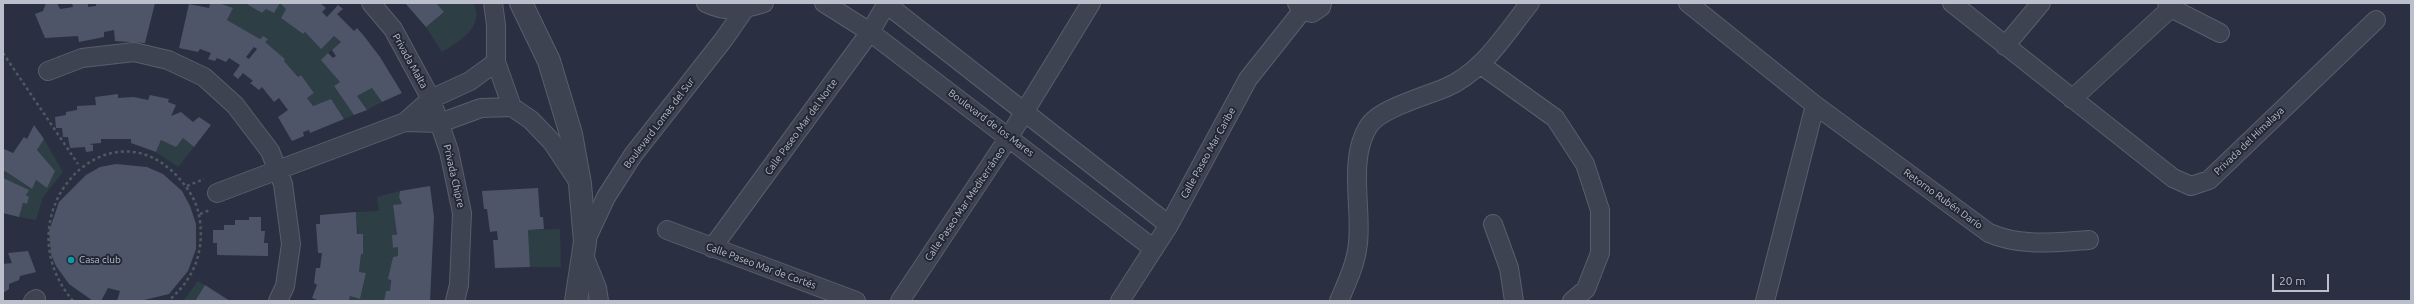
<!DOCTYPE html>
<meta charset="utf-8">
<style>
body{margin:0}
#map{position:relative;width:2414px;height:304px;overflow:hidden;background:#2a3041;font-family:Ubuntu,sans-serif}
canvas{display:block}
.frame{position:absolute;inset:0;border:4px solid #bbbfcb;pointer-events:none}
.scale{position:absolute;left:2272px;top:274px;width:57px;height:18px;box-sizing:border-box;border:2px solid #bbbfcb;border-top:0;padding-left:5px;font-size:12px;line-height:14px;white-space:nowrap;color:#bbbfcb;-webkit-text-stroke:3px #232837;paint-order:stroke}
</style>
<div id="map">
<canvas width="2414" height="304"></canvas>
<div class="frame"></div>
<div class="scale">20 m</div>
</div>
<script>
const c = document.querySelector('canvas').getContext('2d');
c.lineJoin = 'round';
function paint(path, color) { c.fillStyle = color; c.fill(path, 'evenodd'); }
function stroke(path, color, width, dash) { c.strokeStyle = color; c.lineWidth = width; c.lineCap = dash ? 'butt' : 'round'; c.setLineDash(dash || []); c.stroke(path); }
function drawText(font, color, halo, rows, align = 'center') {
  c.font = font + ' Ubuntu,sans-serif'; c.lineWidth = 4; c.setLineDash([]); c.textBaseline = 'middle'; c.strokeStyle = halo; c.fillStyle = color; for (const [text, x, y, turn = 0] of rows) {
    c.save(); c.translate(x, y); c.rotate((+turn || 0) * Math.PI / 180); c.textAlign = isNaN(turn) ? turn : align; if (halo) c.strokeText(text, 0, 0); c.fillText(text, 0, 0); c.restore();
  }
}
const green = new Path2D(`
 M219 3H245L262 13 266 9 274 13 280 3 286 9 281 18 303 34 305 32 321 48 334 36 341 42 328 53 340 82 334 86 354 115 344 119 331 99 313 106 307 98 314 93 301 75 298 77 284 61 285 59 265 42 267 39 263 36 260 39 227 20 233 8Z
 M436 3H473C486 26 459 42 442 52L426 27 444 12Z
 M372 88 382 102 367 110 357 96Z
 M183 138 194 147 178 167 156 152 161 140Z
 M44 139 63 172 43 197 36 220 19 217 23 203 27 204 29 197 3 178 5 171 31 189 36 180 47 188 55 171 37 150Z
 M400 191 399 197 402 204 393 206 397 235H392L394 248 398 247V256L393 257 392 267 390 268V291H386L384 301H349L350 296 360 299 366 274 359 272 361 254H363V235L358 234 356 212 379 211 377 197Z
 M560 229 561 267H530L528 230Z
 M198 281 205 285 195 301H183Z`);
const building = new Path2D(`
 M46 3H57L60 9 73 7 72 3H88V7L96 6V3H155L145 43 115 41 114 30 104 32V37L79 42 78 36 45 38 35 14 43 11Z
 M210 3H219L233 8 227 20 260 39 263 36 268 39 265 42 285 59 284 61 298 77 301 75 314 93 307 98 313 106 331 99 344 119 310 133 309 130 303 132 304 136 292 141 278 117 288 110 279 98 274 102 262 87 259 90 250 83 253 81 243 73 238 79 233 75 240 65 229 58 226 62 217 58 215 61 208 59 211 53 200 49 198 52 179 48 189 4 209 8ZM254 47 257 49 249 59 246 57Z
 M245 3H320L326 8 322 12 327 17 338 5 343 9 337 14 354 31 357 28 364 36 380 57 402 93 382 102 372 88 357 96 367 110 354 115 334 86 340 82 321 60 328 53 333 58 336 56 332 50 341 42 334 36 321 49 305 32 303 34 281 18 286 9 280 3 274 13 266 9 262 13Z
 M405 3H436L444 12 426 27Z
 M118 94V98L134 97 148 100 150 95 169 99 168 102 176 105 171 116 181 112 193 122 199 117 211 125 194 147 183 138 176 147 161 140 156 152 131 143V139H101V143L89 144 93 145V151L86 152 85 147 70 148 68 137H63L62 128H56L55 117 66 115V112L77 110V106L96 105 95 97Z
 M34 125 44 139 37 150 55 171 47 188 36 180 32 189 5 171 3 174V151L4 149 13 153 24 137 27 139Z
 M116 164 147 167 163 174 182 191 190 206 196 224V249L188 271 169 294 140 301H117L120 291 108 288 101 301H93L69 284 56 266 51 254 49 231 59 202 86 175 100 167Z
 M3 178 29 190 26 195 29 197 27 204 23 203 19 217 3 213Z
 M430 186 434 217 430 301H384L386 291H390L391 280 388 279 393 257 398 256V247L393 248 392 235H397L393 205 402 204 399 197 400 191Z
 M538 188 540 217H543L544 229 528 230 530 267 495 268 493 240H498L497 231 490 232 487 209H484L482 191Z
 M356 212 357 234H363V254H361L359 272 366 273 360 299 350 296 349 301H320L312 298 317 285 314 283 316 268H320L322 253H318L316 224H320V215Z
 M249 217H261V231H265L264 243H268V256L217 255V243H213V230H224V225H235V220H249Z
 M28 251 36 272 20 276 19 280 9 284V289L3 293V264L12 263 8 253Z
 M205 285 230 301H195Z`);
const path = new Path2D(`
 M3 53 78 164
 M187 186 204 179
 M200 214 210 210
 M73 301C0 214 107 101 177 176 189 189 198 203 200 221 204 254 193 280 168 301`);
const minor = new Path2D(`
 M371 3 393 29 431 99 449 151 462 213 459 285 455 301
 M493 3 496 25V62L512 107 531 120 552 142 578 181
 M706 3C726 13 743 10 764 3
 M824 3 870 32 1154 249
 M885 3 1169 225
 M1297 3 1302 11 1312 13 1321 7 1322 3
 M1688 3 1815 105 1989 233C2021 247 2055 242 2089 240
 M1952 3 2173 178 2191 186 2209 180 2376 20
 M2167 3 2171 8 2220 33
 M2005 46 2041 3
 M1481 65 1555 118 1585 164 1600 210V253L1586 289 1572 301
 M48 71 82 58 134 52 168 60 204 77 235 105 270 151 283 184 291 244 285 286 278 301
 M2072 99 2171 8
 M405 122 440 123 481 108 512 107
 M217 193 405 122 431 99 470 81 496 62
 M1493 224 1509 268 1514 301
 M667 230 856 301
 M585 242 606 197 633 155 724 39 749 3
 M712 248 870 32 887 3
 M584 256 597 288 599 301
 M33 301 36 299
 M900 301 1009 137 1091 3
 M1120 301 1169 225 1248 79 1302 11
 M1339 301C1347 282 1356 264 1358 243 1362 207 1348 160 1368 127 1378 109 1426 96 1445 88 1483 72 1505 34 1530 3
 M1765 301 1815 105`);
const tertiary = new Path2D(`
 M521 3 549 61 571 134 580 184 585 242 576 301`);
const markers = [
 [71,260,4,"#0f9aa8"]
];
const streetNames = [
 ["Privada Malta",410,61,61],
 ["Boulevard Lomas del Sur",659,123,-53],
 ["Boulevard de los Mares",991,123,37],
 ["Calle Paseo Mar del Norte",801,127,-54],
 ["Privada del Himalaya",2249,141,-44],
 ["Calle Paseo Mar Caribe",1208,153,-61],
 ["Privada Chipre",454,176,77],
 ["Retorno Rubén Darío",1943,199,36],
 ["Calle Paseo Mar Mediterráneo",965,204,-56],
 ["Calle Paseo Mar de Cortés",761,266,20]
];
const poiNames = [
 ["Casa club",79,260]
];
paint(green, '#2d3e44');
paint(building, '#4f5568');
stroke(minor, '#595e6c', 20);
stroke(tertiary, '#595e6c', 24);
stroke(path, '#4c5b61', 2.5, [3, 3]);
stroke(minor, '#3e4351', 18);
stroke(tertiary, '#3e4351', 22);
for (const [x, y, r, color] of markers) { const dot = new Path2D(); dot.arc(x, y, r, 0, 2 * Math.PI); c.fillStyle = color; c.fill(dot); stroke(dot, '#232837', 1.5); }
drawText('10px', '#bbbfcb', '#232837', streetNames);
drawText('10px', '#bbbfcb', '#232837', poiNames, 'left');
</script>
